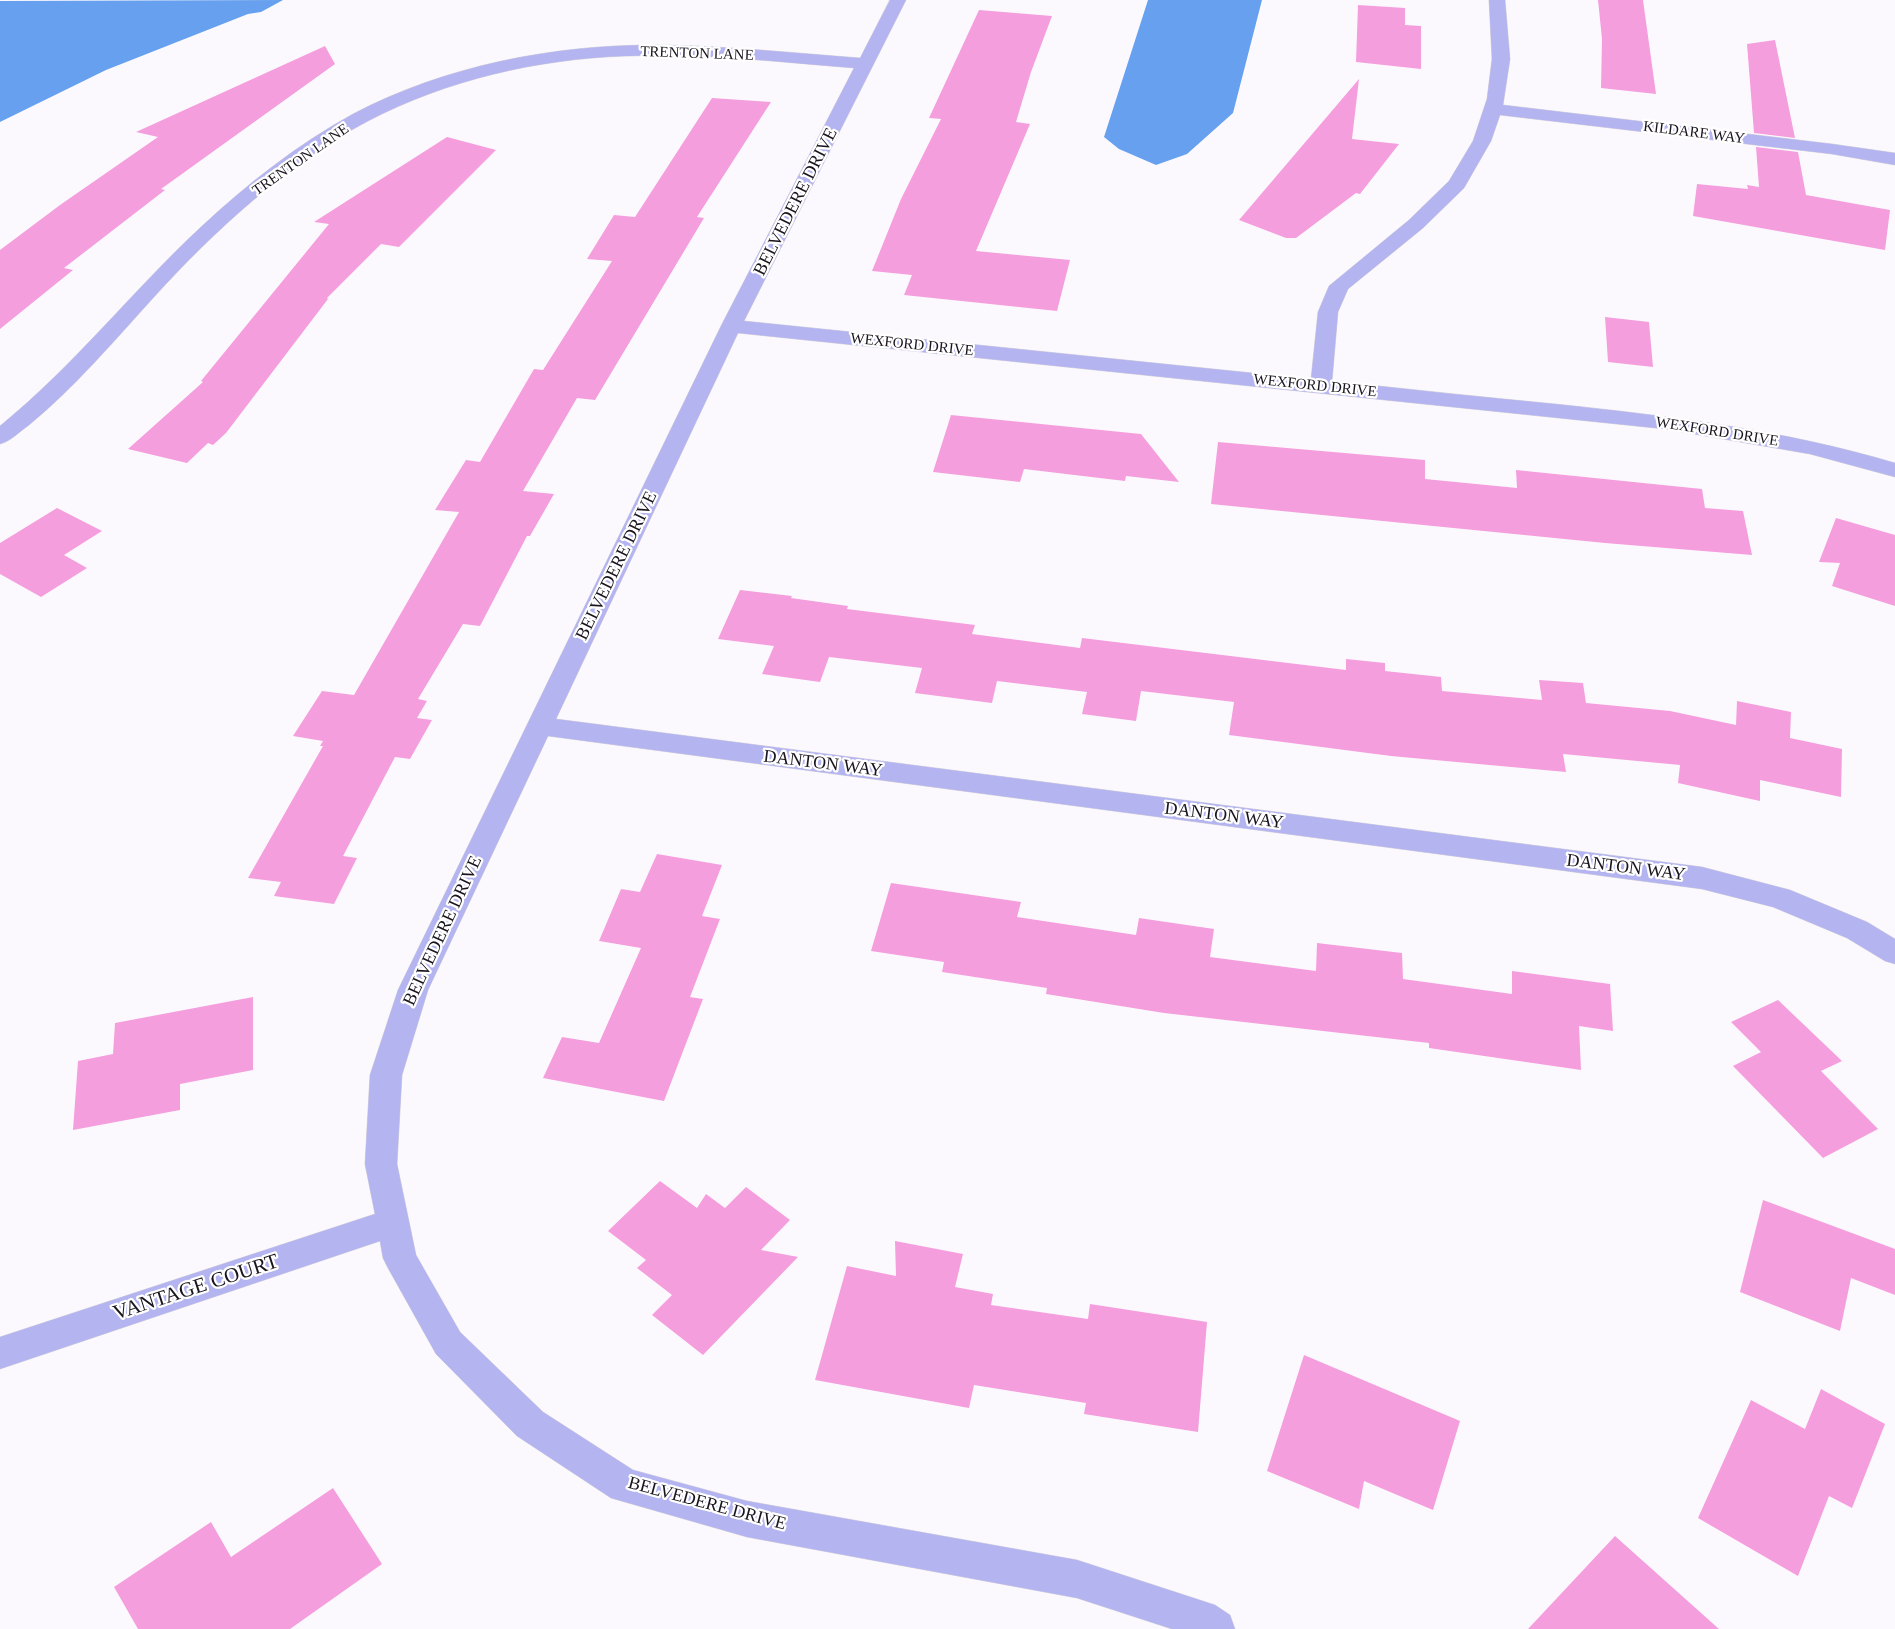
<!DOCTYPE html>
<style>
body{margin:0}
canvas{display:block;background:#fcf9fe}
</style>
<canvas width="1895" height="1629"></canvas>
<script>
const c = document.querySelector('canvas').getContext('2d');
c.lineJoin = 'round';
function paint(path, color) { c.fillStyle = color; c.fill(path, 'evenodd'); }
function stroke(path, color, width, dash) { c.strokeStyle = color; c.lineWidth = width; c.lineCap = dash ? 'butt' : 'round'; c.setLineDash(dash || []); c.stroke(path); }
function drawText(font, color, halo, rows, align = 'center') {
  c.font = font + ' "Times New Roman",serif'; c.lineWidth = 4.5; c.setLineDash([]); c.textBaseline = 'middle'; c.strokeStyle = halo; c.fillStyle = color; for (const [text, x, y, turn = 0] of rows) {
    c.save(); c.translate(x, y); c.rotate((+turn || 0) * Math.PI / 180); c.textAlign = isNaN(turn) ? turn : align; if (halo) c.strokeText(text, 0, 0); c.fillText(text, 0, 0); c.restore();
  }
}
const water = new Path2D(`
 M283 0 261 12 248 14 106 70 0 122V1Z
 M1148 0H1262L1233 113 1187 154 1156 165 1119 149 1104 137Z`);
const building = new Path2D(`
 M1598 0H1643L1656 94 1601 88 1602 39Z
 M1358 5 1405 8V25L1421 26V69L1356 62Z
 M979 10 1052 16 1031 72 1016 122 1030 124 976 251 1070 260 1057 311 904 295 912 275 872 271 901 199 941 119 929 118Z
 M1775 40 1795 138 1754 133 1747 44Z
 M325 46 335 64 161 189 165 190 64 268 73 270 0 329V250L60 205 158 137 136 132Z
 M1359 79 1352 139 1399 144 1360 194 1356 193 1296 238H1286L1239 220Z
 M712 98 771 102 697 217 704 218 595 400 577 398 523 491 554 494 530 536H527L480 626 463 624 418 699 427 701 417 718 432 720 410 759 395 757 343 856 357 858 334 904 274 896 281 882 248 878 323 746H320L323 741 293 736 322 691 354 695 459 512 435 510 466 460 480 462 534 369 543 370 612 261 587 259 614 215 635 217Z
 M447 137 496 150 399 247 381 244 327 298 328 299 226 433 213 445 208 443 187 463 128 449 203 382 201 381 329 224 314 222Z
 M1756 147 1798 152 1806 195 1890 210 1885 250 1693 216 1697 184 1748 189 1747 185 1759 187Z
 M1605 317 1649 322 1653 367 1608 362Z
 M951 415 1141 434 1179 482 1126 476 1125 481 1024 469 1020 482 933 472Z
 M1218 442 1425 460V479L1517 488 1516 470 1702 489 1705 508 1743 511 1752 555 1605 543 1211 504Z
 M57 508 102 531 64 555 87 568 41 597 0 574V543Z
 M1836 518 1895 535V606L1832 586 1840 563 1819 562Z
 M740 590 792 596 791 598 848 606 847 609 975 625 972 634 1080 648 1082 638 1346 670V659L1385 663V671L1441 677 1442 691 1542 700 1539 680 1583 683 1586 703 1670 711 1736 725 1737 701 1791 712 1790 738 1842 749 1841 797 1760 780V801L1678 783 1680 765 1563 754 1566 772 1391 756 1229 735 1234 702 1141 691 1136 721 1082 714 1087 692 997 681 992 703 915 693 922 668 829 657 820 682 762 674 774 646 718 639Z
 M657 854 722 865 702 916 720 919 690 997 703 999 664 1101 543 1078 562 1037 599 1043 641 948 599 941 621 889 640 892Z
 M891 883 1021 902 1017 917 1136 935 1139 918 1214 929 1210 957 1316 971 1317 943 1402 953 1403 979 1512 994V971L1610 984 1613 1031 1579 1026 1581 1070 1429 1048V1043L1164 1013 1046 994 1047 988 942 972 944 962 871 951Z
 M253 997V1070L180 1084V1110L73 1130 78 1061 113 1054 115 1023Z
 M1778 1000 1842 1061 1821 1071 1878 1129 1823 1158 1733 1066 1761 1052 1731 1022Z
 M660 1181 697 1208 706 1194 725 1208 746 1187 790 1220 761 1250 798 1257 703 1355 652 1315 672 1295 637 1268 646 1260 608 1231Z
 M1763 1200 1895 1249V1295L1851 1278 1840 1331 1740 1292Z
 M895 1241 963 1254 955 1287 993 1294 991 1305 1088 1319 1090 1304 1207 1322 1198 1432 1084 1414 1086 1403 974 1385 969 1408 815 1380 847 1266 896 1276Z
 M1304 1355 1460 1421 1433 1510 1364 1481 1359 1509 1267 1471Z
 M1821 1389 1885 1424 1852 1508 1829 1496 1798 1576 1698 1518 1751 1400 1805 1429Z
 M333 1488 382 1564 290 1629H138L114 1587 211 1522 231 1557Z
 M1615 1536 1719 1629H1528Z`);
const street = new Path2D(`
 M890 0H906L744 321 1311 379 1318 312 1329 286 1409 220 1449 181 1473 141 1487 99 1492 59 1489 0H1505L1510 59 1503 105 1832 144 1895 153V165L1832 154 1500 115 1491 141 1464 188 1423 228 1348 289 1338 312 1332 381C1407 389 1481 397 1555 404 1670 416 1784 430 1895 463V477L1810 454 1665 429 738 333 556 719 1702 867 1790 890 1867 922 1895 939V964L1885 961 1847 938 1773 907 1702 889 548 736 428 990 402 1075 397 1164 416 1255 460 1332 543 1412 633 1470 747 1501 1077 1560 1215 1605 1230 1615 1235 1629H1172L1077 1598 747 1537 611 1498 517 1436 436 1354 388 1268 383 1258 380 1241 0 1369V1337L375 1214 365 1164 370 1075 398 990 721 326 854 68C779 62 702 53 626 56 537 59 447 80 368 121 287 164 215 230 154 297 114 341 75 387 29 425 19 432 11 441 0 444V426C74 366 132 291 201 227 247 184 298 144 353 114 446 65 557 44 661 45 727 46 794 53 860 58Z`);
const farStreetnames = [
 ["TRENTON LANE",697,54,2],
 ["KILDARE WAY",1694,133,7],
 ["TRENTON LANE",301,160,-35],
 ["WEXFORD DRIVE",912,345,6],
 ["WEXFORD DRIVE",1315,386,6],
 ["WEXFORD DRIVE",1717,432,9]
];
const streetNames = [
 ["BELVEDERE DRIVE",796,202,-63],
 ["BELVEDERE DRIVE",617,566,-64],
 ["DANTON WAY",823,764,7],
 ["DANTON WAY",1224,816,7],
 ["DANTON WAY",1626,868,7],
 ["BELVEDERE DRIVE",443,931,-65],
 ["BELVEDERE DRIVE",707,1504,15]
];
const nearStreetnames = [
 ["VANTAGE COURT",196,1288,-18]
];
paint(water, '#67a0ee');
paint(building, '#f59ede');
stroke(street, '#d8d4da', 1);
paint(street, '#b3b4f0');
drawText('15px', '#19141d', '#fff', farStreetnames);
drawText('18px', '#19141d', '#fff', streetNames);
drawText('21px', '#19141d', '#fff', nearStreetnames);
</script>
